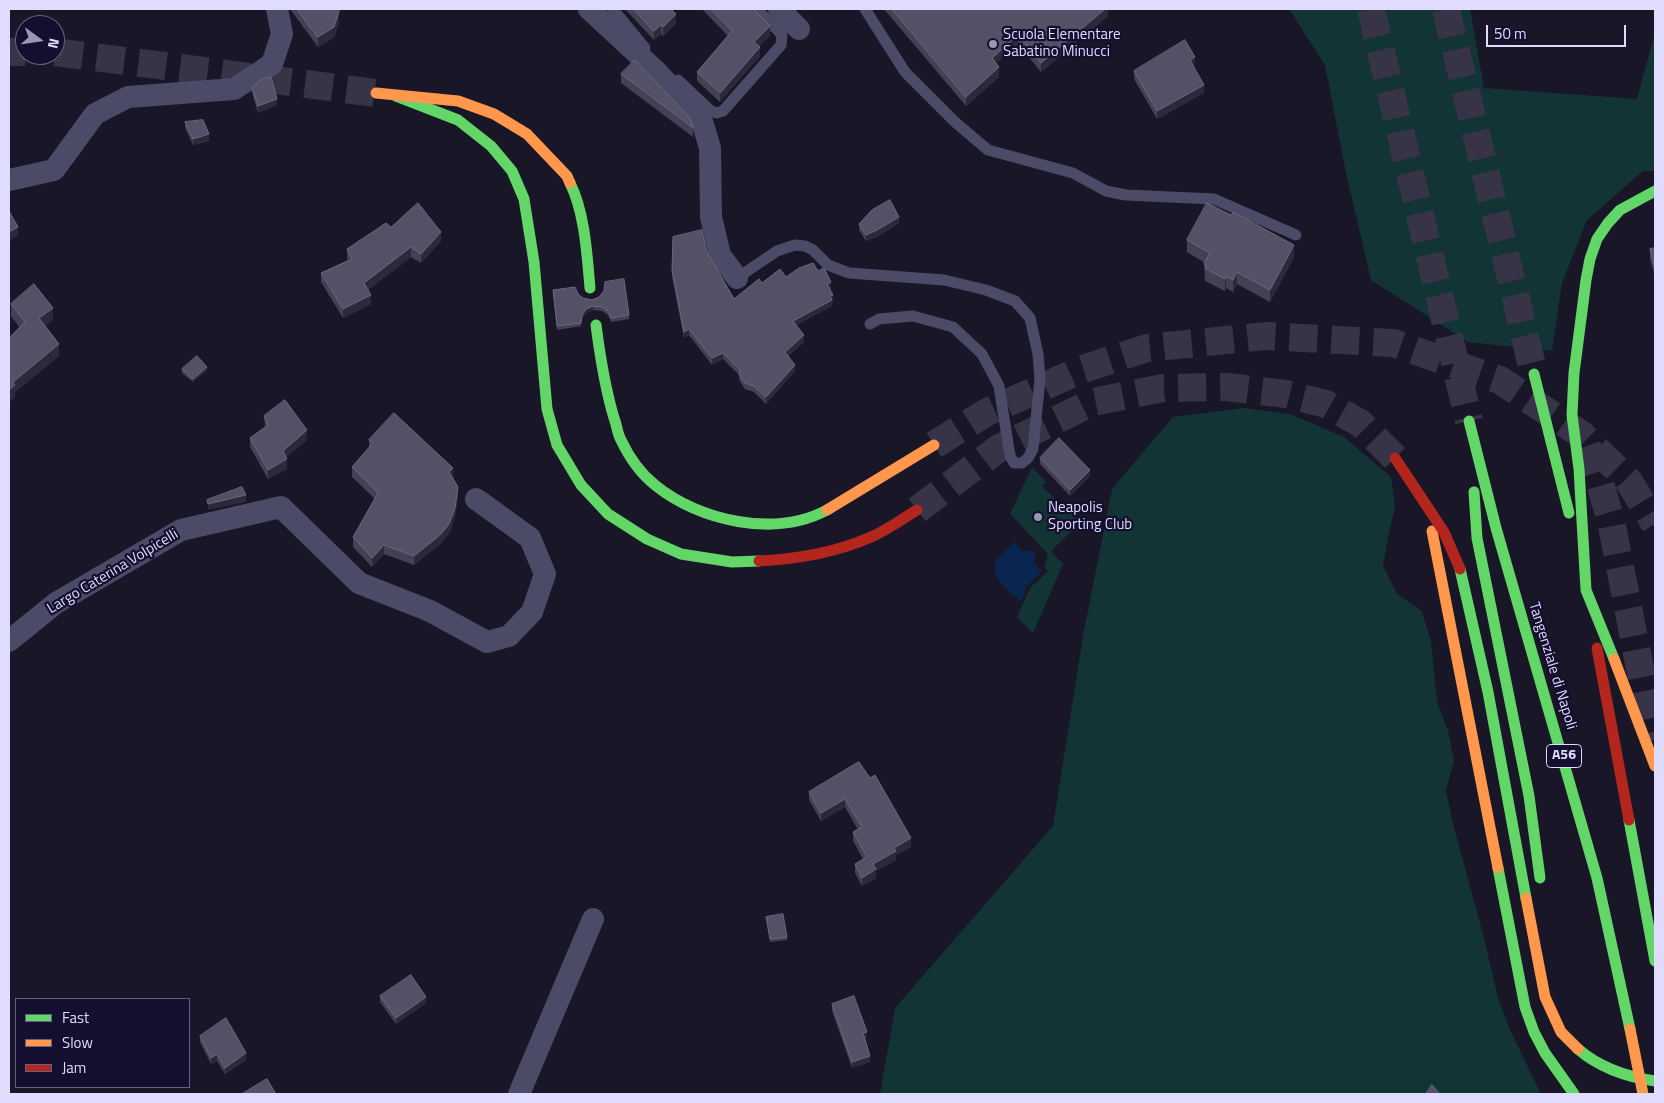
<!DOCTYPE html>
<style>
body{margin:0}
#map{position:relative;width:1664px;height:1103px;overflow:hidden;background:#191627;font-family:"Titillium Web",sans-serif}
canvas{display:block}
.frame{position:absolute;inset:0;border:10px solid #dfdcff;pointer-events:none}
.legend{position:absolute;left:15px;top:998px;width:175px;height:90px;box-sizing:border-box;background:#140f2e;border:1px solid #656182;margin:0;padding:6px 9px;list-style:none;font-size:15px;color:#dfdcff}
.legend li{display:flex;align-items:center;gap:10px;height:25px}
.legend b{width:25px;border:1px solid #656182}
.north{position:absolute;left:15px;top:15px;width:50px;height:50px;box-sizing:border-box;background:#140f2e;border:1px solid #656182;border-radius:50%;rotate:104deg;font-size:14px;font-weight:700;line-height:20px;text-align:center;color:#dfdcff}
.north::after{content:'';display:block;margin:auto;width:18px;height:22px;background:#9a97b3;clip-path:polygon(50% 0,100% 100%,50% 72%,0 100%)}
.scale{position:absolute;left:1486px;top:25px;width:140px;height:22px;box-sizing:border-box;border:2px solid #dfdcff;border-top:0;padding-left:6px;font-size:15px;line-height:18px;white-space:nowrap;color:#dfdcff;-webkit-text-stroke:4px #140f2e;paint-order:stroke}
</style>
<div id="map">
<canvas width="1664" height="1103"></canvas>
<div class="frame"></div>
<ul class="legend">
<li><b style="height:6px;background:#63d668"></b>Fast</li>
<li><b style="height:6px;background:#ff974d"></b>Slow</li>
<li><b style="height:6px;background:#b3261e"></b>Jam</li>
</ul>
<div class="north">N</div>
<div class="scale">50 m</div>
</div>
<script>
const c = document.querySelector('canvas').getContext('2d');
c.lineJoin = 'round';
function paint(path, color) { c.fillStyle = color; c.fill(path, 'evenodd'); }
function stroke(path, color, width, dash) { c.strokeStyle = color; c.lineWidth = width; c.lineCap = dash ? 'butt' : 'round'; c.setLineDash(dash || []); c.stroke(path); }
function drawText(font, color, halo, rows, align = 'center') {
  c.font = font + ' "Titillium Web",sans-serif'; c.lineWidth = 4.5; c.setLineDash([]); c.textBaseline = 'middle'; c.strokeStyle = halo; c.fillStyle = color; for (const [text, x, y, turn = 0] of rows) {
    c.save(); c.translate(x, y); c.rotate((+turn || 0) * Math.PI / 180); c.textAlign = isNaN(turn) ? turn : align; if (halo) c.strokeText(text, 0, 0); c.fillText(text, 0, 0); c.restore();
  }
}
const green = new Path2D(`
 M1289 9H1470L1484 88 1637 99 1655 32V171H1643L1587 220 1562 283 1552 351 1468 342 1371 280 1346 173 1325 65Z
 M1244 408 1290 414 1344 437 1391 477 1395 507 1388 537 1383 566 1397 594 1422 611 1431 641 1437 702 1448 731 1454 761 1446 790 1452 820 1484 938 1498 998 1510 1030 1541 1094H880L895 1008 1053 826 1083 636 1112 489 1173 417Z
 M1032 467 1046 482 1042 486 1063 507 1066 504 1083 520 1051 551 1063 564 1033 633 1017 617 1030 588 1048 571 1044 567 1048 554 1010 514Z`);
const water = new Path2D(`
 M1014 542 1023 552 1026 550 1033 551 1036 557 1033 562 1042 571 1027 586 1021 602C1012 593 990 578 995 563 998 556 1008 548 1014 542Z`);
const highwayTunnel = new Path2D(`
 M1371 9 1469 421
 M1446 9 1534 374
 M9 52H25
 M55 52 376 93
 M934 445 987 412 1083 369 1147 348 1266 336 1393 343 1500 380 1582 435 1628 480 1655 524
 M1587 446 1598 476 1611 521 1654 740
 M917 510 999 448 1093 402 1163 388 1227 387 1286 394 1326 404 1360 423 1395 458`);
const lane = new Path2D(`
 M613 9 645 48
 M865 9 905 72 955 122 988 150 1073 173 1106 191 1126 195 1214 199 1296 235
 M678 80 711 111 717 113 723 111 781 45 782 35 757 9
 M737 278 777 251 795 245 805 246 813 250 828 265 849 273 944 280 986 290 1015 301 1030 318 1038 354 1040 379 1033 449 1028 458 1022 463H1014L1010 456 999 386 982 354 953 327 913 316 879 319 870 324`);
const street = new Path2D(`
 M589 9 656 71 702 121 710 148 711 217 720 255 737 278
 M779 9 799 29
 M9 180 54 170 95 114 128 97 234 89 272 64 282 34 277 9
 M9 641 56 603 181 530 281 507 359 583 430 611 487 642 509 636 532 612 545 574 530 538 476 499
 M519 1094 593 919`);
const fast = new Path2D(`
 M396 96 458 120 491 146 512 171 524 199 534 262 547 409 557 445 581 485 608 514 647 539 681 554 732 562 759 561
 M570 183C585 213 587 255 590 288
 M596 325C600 356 605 388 614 418 617 425 617 433 621 440 629 457 640 473 655 485 699 521 775 538 827 510
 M1534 374 1569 513
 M1469 421 1496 528 1597 878 1630 1029
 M1474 492 1477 538 1529 796 1540 878
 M1460 569 1488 692 1526 898
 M1614 659 1586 590 1579 469 1572 415 1574 373 1586 280 1590 259 1597 239 1608 223 1620 210 1655 191
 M1629 820 1655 961
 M1498 868 1525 1007 1534 1032 1545 1053 1574 1094
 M1578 1049C1600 1068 1627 1077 1655 1081`);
const slow = new Path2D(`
 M376 93 458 101 494 114 527 134 567 176 570 183
 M827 510 934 445
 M1432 531 1498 868
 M1614 659 1655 766
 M1526 898 1545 997 1561 1032 1578 1049
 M1630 1029 1643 1094`);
const jam = new Path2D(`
 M1395 458 1444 532 1460 569
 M759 561C798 559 835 553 871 537 887 530 902 519 917 510
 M1597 648 1629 820`);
const wall = new Path2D(`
 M290 9H342L339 12V23L334 37 318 47Z
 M625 9H672L676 23 663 36 661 34 654 40Z
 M702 9H753L770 36 759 46 760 56 720 102 697 81V72L728 36Z
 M884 9H1108V16L1041 72 1018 44 996 63 999 77 966 106Z
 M1195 65 1193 66 1204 93 1157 119 1134 79V71Z
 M621 74 693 128V137L621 83Z
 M252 87 277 105 258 113 252 93Z
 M185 122 209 141 193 145 185 128Z
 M899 223 877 237 866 241 859 230V224Z
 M391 227 441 241 421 263 411 257 368 290 371 304 343 318 321 282V273L348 260 347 258V249Z
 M673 237 707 252 734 299 762 283 818 271 831 288 830 289 833 301 832 302V306L796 325 804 342 788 356 795 371 766 404 754 392 745 389 739 380V375L723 359 712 365 689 335 684 338 672 276Z
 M1187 240 1294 257 1270 302 1237 284 1233 292 1226 288 1225 291 1205 281 1204 264 1205 263 1187 252Z
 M1655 248V277L1650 259V249Z
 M553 290 578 294 583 298 592 300 629 315V319L611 322 608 315 602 311 593 310 586 313 582 319 581 326 557 330Z
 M11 304 53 320 45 326 59 356 15 392V397L9 402 20 328 11 316Z
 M182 369 207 370 193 382 182 373Z
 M264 416 307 440 286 457 287 469 268 479 250 447V438L265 427Z
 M369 440 453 477 458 496 455 517 449 534 440 544 414 565 384 554 372 567 353 547V537L375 499 352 477V467L369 447Z
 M1040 458 1090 476 1070 496 1040 464Z
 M859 762 911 847 896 855V860L876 871V878L862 886 855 873V864L863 859 853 841V832L858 830 845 807 821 821 809 800V792Z
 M766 917 787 937V940L770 942Z
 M380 996 426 1003 396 1024 380 1002Z
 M832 1004 867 1038 865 1039 870 1062 852 1068 832 1011Z
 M200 1036 246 1060 225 1074 217 1061 211 1064 200 1042Z`);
const shadedWall = new Path2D(`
 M1105 9H1108V16L1041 72V63Z
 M339 12V23L334 37 318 47V37Z
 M676 14V23L663 36V27Z
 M661 25V34L654 40V31Z
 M770 26V36L754 51V42Z
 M1018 35V44L992 67V58Z
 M760 47V56L720 102V93Z
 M1195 57V65L1190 68V60Z
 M999 67V77L966 106V97Z
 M1204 85V93L1157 119V111Z
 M277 99V105L258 113V106Z
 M209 134V141L193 145V139Z
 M899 217V223L877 237 866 241V235Z
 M18 227V236L9 241V232Z
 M441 232V241L421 263V254Z
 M1294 245V257L1270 302V290Z
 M411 247V257L364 293V283Z
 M1237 272V284L1233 292V280Z
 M1226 276V288L1225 291V279Z
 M831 282V288L827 290V284Z
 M371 295V304L343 318V309Z
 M833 295V301L832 302V306L793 327V321L830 296Z
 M593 306V310L586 313 582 319 581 326 582 315 586 309Z
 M53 308V320L39 330V318Z
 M689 329V335L684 338V332Z
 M804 335V342L785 358V352Z
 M59 344V356L15 392V397L9 402V390L13 382Z
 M723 353V359L712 365V358Z
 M795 365V371L766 404V397Z
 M207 367V370L193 382V379Z
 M307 430V440L283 460V451Z
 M287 459V469L268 479V470Z
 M453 468V477L449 481V472Z
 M1090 470V476L1070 496V490Z
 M458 487V496L455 517 449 534 440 544 414 565V556Z
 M246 495V502L208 510V504Z
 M384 545V554L372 567V558Z
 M845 799V807L821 821V813Z
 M911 838V847L896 855V860L876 871V878L862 886V878L873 864 894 848Z
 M426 997V1003L396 1024V1018Z
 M867 1032V1038L863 1039V1033Z
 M246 1053V1060L225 1074V1068Z
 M217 1054V1061L211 1064V1058Z
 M870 1056V1062L852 1068V1062Z`);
const building = new Path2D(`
 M297 9H337L339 12 334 27 318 37Z
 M634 9H671L676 14 663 27 661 25 654 31Z
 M711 9H753L770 26 754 42 760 47 720 93 697 72 732 31Z
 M892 9H1105L1041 63 1018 35 992 58 999 67 966 97Z
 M1185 40 1195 57 1190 60 1204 85 1157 111 1134 71Z
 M635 60 690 118 693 128 621 74Z
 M271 77 277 99 258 106 252 87 261 80Z
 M203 120 209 134 193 139 185 122Z
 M890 200 899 217 877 230 866 235 859 224 872 210Z
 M418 203 441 232 421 254 411 247 364 283 371 295 343 309 321 273 352 259 347 249 386 223 391 227Z
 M1207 203 1231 215 1233 212 1294 245 1270 290 1237 272 1233 280 1226 276 1225 279 1205 268 1207 266 1204 264 1210 253 1187 240Z
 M9 211 18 227 9 232Z
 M702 230 707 252 734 299 759 279 762 283 780 269 786 277 799 268 813 263 818 271 824 268 831 282 827 284 833 295 830 296 832 300 793 321 804 335 785 352 795 365 766 397 754 386 745 383 739 374 740 370 723 353 712 358 689 329 684 332 672 270 673 237Z
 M1655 248V268L1650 249Z
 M624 279 629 315 611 318 608 311 602 307 593 306 586 309 582 315 581 323 557 326 553 290 575 287 578 294 583 298 592 300 599 297 604 291 605 282Z
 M34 284 53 308 39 318 59 344 13 382 15 385 9 390V338L25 322 11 304Z
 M197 356 207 367 193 379 182 369Z
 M285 400 307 430 283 451 287 459 268 470 250 438 268 425 264 416Z
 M394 413 453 468 449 472 458 487 455 508 449 524 440 535 414 556 384 545 372 558 353 537 378 493 352 467 373 443 369 440Z
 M1059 438 1090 470 1070 490 1040 458Z
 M242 487 246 495 208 504 207 500Z
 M859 762 870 778 875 775 911 838 894 848 896 851 873 864 876 869 862 878 855 864 867 857 853 832 862 827 845 799 821 813 809 792Z
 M783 914 787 937 770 939 766 917Z
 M411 975 426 997 396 1018 380 996Z
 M854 996 867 1032 863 1033 870 1056 852 1062 832 1004Z
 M226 1018 246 1053 225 1068 217 1054 211 1058 200 1036Z
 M267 1079 276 1094H242Z
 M1432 1085 1440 1094H1426Z`);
const markers = [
 [993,44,5,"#9a97b3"],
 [1038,517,5,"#9a97b3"]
];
const shields = [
 [1564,756,35]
];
const shieldNames = [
 ["A56",1564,756]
];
const poiNames = [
 ["Scuola Elementare",1003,35],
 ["Sabatino Minucci",1003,52],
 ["Neapolis",1048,508],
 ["Sporting Club",1048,525]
];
const streetNames = [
 ["Largo Caterina Volpicelli",113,572,-31],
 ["Tangenziale di Napoli",1552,666,73]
];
paint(green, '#123435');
paint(water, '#0a2550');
stroke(highwayTunnel, '#373447', 28, [28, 14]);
stroke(lane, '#4b4b68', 11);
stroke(street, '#4b4b68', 22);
stroke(fast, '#63d668', 11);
stroke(slow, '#ff974d', 11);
stroke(jam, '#b3261e', 11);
paint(wall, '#444155');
paint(shadedWall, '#2c293b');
paint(building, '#545167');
stroke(building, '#6a677f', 1);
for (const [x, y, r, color] of markers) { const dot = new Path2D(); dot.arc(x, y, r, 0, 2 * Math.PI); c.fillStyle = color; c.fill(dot); stroke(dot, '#140f2e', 2); }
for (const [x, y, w] of shields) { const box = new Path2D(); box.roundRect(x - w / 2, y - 11.5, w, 23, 4); c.fillStyle = '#140f2e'; c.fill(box); stroke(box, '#dfdcff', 1); }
drawText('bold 14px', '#dfdcff', null, shieldNames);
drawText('15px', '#dfdcff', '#140f2e', poiNames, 'left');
drawText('15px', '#dfdcff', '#140f2e', streetNames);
</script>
